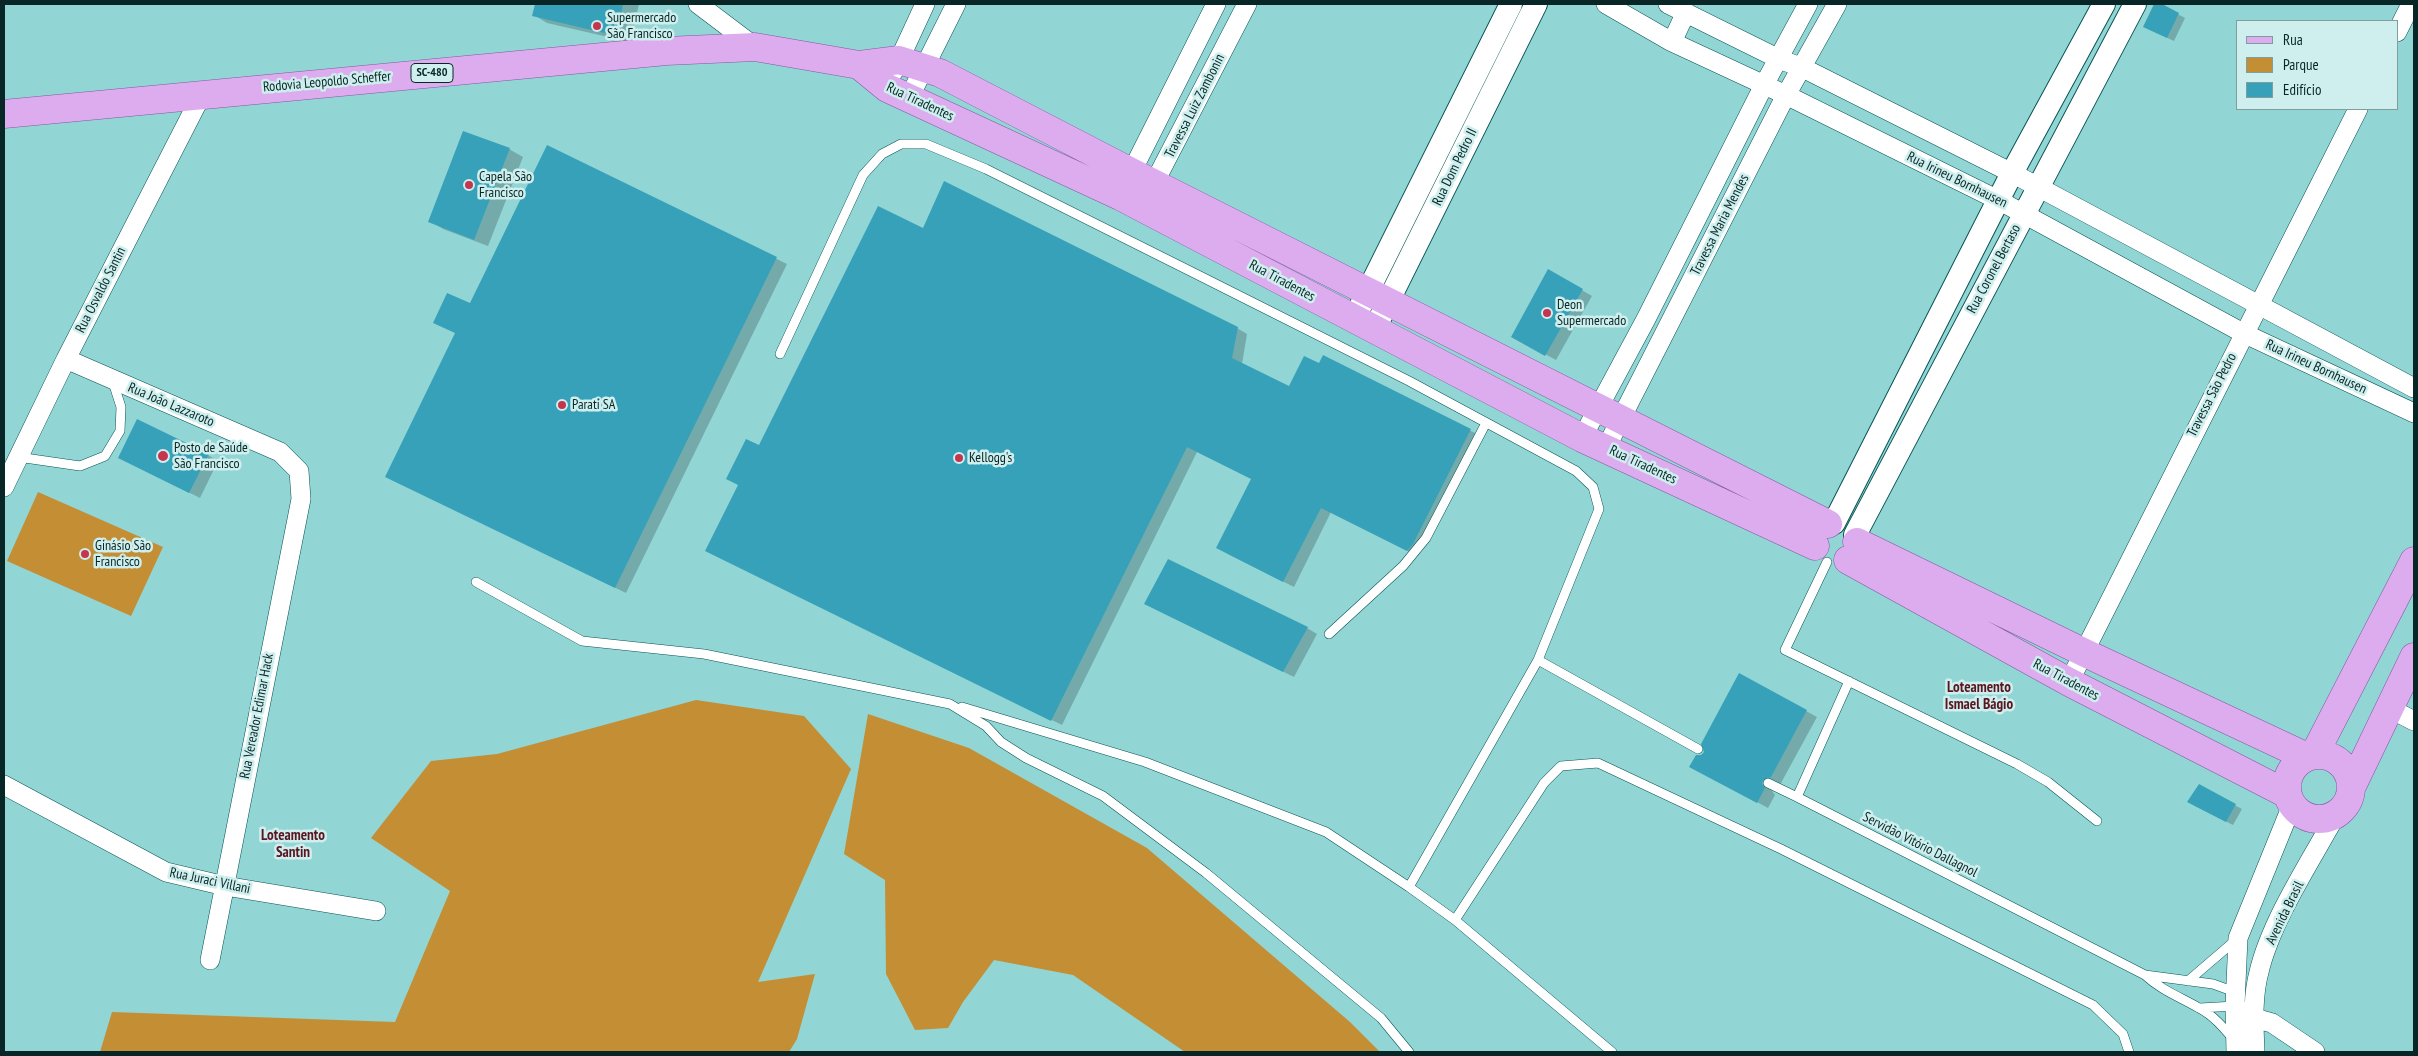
<!DOCTYPE html>
<meta charset="utf-8">
<style>
body{margin:0}
#map{position:relative;width:2418px;height:1056px;overflow:hidden;background:#92d5d5;font-family:"PT Sans Narrow",sans-serif}
canvas{display:block}
.frame{position:absolute;inset:0;border:5px solid #092626;pointer-events:none}
.legend{position:absolute;left:2236px;top:20px;width:162px;height:90px;box-sizing:border-box;background:#ceefee;border:1px solid #7f9f9e;margin:0;padding:6px 9px;list-style:none;font-size:15px;color:#092626}
.legend li{display:flex;align-items:center;gap:10px;height:25px}
.legend b{width:25px;border:1px solid #7f9f9e}
</style>
<div id="map">
<canvas width="2418" height="1056"></canvas>
<div class="frame"></div>
<ul class="legend">
<li><b style="height:6px;background:#dcacee"></b>Rua</li>
<li><b style="height:14px;background:#c48e34"></b>Parque</li>
<li><b style="height:14px;background:#36a1b9"></b>Edifício</li>
</ul>
</div>
<script>
const c = document.querySelector('canvas').getContext('2d');
c.lineJoin = 'round';
function paint(path, color) { c.fillStyle = color; c.fill(path, 'evenodd'); }
function stroke(path, color, width, dash) { c.strokeStyle = color; c.lineWidth = width; c.lineCap = dash ? 'butt' : 'round'; c.setLineDash(dash || []); c.stroke(path); }
function drawText(font, color, halo, rows, align = 'center') {
  c.font = font + ' "PT Sans Narrow",sans-serif'; c.lineWidth = 5; c.setLineDash([]); c.textBaseline = 'middle'; c.strokeStyle = halo; c.fillStyle = color; for (const [text, x, y, turn = 0] of rows) {
    c.save(); c.translate(x, y); c.rotate((+turn || 0) * Math.PI / 180); c.textAlign = isNaN(turn) ? turn : align; if (halo) c.strokeText(text, 0, 0); c.fillText(text, 0, 0); c.restore();
  }
}
const green = new Path2D(`
 M38 492 163 547 131 616 7 561Z
 M696 700 804 716 851 769 758 982 815 974 797 1039 789 1052H100L112 1012 395 1022 450 891 371 838 431 761 497 754Z
 M868 714 969 748 1147 848 1350 1022 1380 1052H1185L1073 975 994 960 963 1002 948 1028 915 1030 886 974 885 880 844 854Z`);
const shadow = new Path2D(`
 M536 4H639L630 42 547 23 534 15Z
 M2155 4H2159L2185 18 2174 41 2144 27Z
 M547 147 787 264 626 593 387 477Z
 M509 149 523 157 488 246 443 229 430 221Z
 M923 230 1237 328 1247 334 1242 364 1290 388 1320 364 1323 357 1481 436 1418 556 1331 512 1294 587 1228 554 1252 479 1197 452 1062 725 717 556 759 447Z
 M1548 271 1592 296 1556 360 1513 337Z
 M208 455 218 461 200 498 130 463Z
 M1156 609 1307 628 1317 634 1294 677Z
 M1806 711 1817 717 1781 783 1773 785 1772 791 1775 795 1768 808 1701 772V756Z
 M2199 786 2242 809 2233 825 2195 806Z`);
const building = new Path2D(`
 M535 4H623L617 36 532 16Z
 M2154 4H2162L2179 13 2167 38 2143 27Z
 M463 131 510 148 474 240 428 222Z
 M547 145 777 257 615 588 385 477 455 333 433 323 447 293 470 303Z
 M944 181 1238 327 1232 358 1289 386 1304 356 1319 363 1323 355 1471 429 1413 544 1407 551 1321 508 1283 582 1216 548 1251 479 1187 447 1051 721 705 551 738 485 726 479 746 439 759 445 878 206 923 228Z
 M1548 269 1583 289 1545 356 1511 337Z
 M137 419 209 454 189 493 118 458Z
 M1168 559 1308 627 1283 672 1144 604Z
 M1739 673 1807 710 1771 777 1763 780 1762 784 1765 788 1757 803 1689 767 1696 755H1701L1704 752 1701 744Z
 M2199 784 2236 804 2226 822 2187 802Z`);
const service = new Path2D(`
 M780 354 863 175 882 154 901 144H926L986 169 1200 276 1409 381 1576 471 1593 487 1599 509 1538 660 1409 887
 M18 457 80 466 105 456 120 431 121 407 112 379
 M1827 562 1785 650 2017 764 2048 782 2097 821
 M476 582 582 641 704 654 950 704 986 726 1001 742 1026 758 1103 796 1206 873 1381 1018 1409 1052
 M1329 634 1403 566 1426 538 1486 423
 M1538 660 1698 749
 M1849 681 1797 797 2145 975C2161 990 2180 997 2199 1008 2213 1015 2224 1028 2234 1040
 M962 707 1145 762 1326 832 1409 887 1455 920
 M1768 783 1797 797
 M2145 975 2213 984 2235 992
 M2188 981 2237 939
 M2200 1008 2235 1006
 M1612 1052 1455 920 1544 783 1561 766 1598 763 1781 849 2093 1005 2123 1034 2129 1052`);
const minor = new Path2D(`
 M698 4 755 47
 M1606 4 1672 42 1786 95 2000 201 2243 333 2414 413
 M1668 4 1779 59 1803 68 2012 173 2414 388
 M2397 32 2411 4
 M1672 42 1686 12
 M894 71 925 4
 M909 98 956 4
 M1127 181 1216 4
 M1149 193 1247 4
 M66 359 280 452 299 471 301 499 210 960
 M1582 438 1646 319 1764 85 1808 4
 M1606 448 1786 95 1837 4
 M4 487 66 359 202 94
 M2069 682 2358 109
 M2389 708 2414 721
 M4 785 166 872 225 886 376 911
 M2244 1011 2254 1018 2272 1023 2315 1052
 M2236 1052 2235 1006 2238 938 2292 805
 M2255 1052C2254 1026 2252 998 2259 972 2271 921 2310 862 2336 815`);
const tertiary = new Path2D(`
 M1354 319 1511 4
 M1374 330 1536 4
 M1834 523 2012 173 2104 4
 M1855 535 2135 4`);
const primary = new Path2D(`
 M859 65 887 88 1120 196 1582 438 1815 546
 M4 114 666 51 755 47 859 65 899 60 940 73 1131 172 1828 524
 M1857 542 2083 652 2307 757
 M1848 560 2069 682 2287 794
 M2287 787a32 32 0 1 1 64 0a32 32 0 1 1-64 0Z
 M2314 755 2414 561
 M2352 786 2414 657`);
const markers = [
 [597,26,5,"#c6354e"],
 [469,185,5,"#c6354e"],
 [1547,313,5,"#c6354e"],
 [562,405,5,"#c6354e"],
 [163,456,6,"#c6354e"],
 [959,458,5,"#c6354e"],
 [85,554,5,"#c6354e"]
];
const shields = [
 [432,73,42]
];
const shieldNames = [
 ["SC-480",432,73]
];
const poiNames = [
 ["Supermercado",607,18],
 ["São Francisco",607,34],
 ["Capela São",479,177],
 ["Francisco",479,193],
 ["Deon",1557,305],
 ["Supermercado",1557,321],
 ["Parati SA",572,405],
 ["Posto de Saúde",174,448],
 ["São Francisco",174,464],
 ["Kellogg's",969,458],
 ["Ginásio São",95,546],
 ["Francisco",95,562]
];
const streetNames = [
 ["Rodovia Leopoldo Scheffer",327,82,-5],
 ["Rua Tiradentes",920,102,25],
 ["Travessa Luiz Zambonin",1195,106,-63],
 ["Rua Dom Pedro II",1455,167,-64],
 ["Rua Irineu Bornhausen",1957,180,26],
 ["Travessa Maria Mendes",1720,225,-63],
 ["Rua Coronel Bertaso",1994,269,-62],
 ["Rua Tiradentes",1282,281,28],
 ["Rua Osvaldo Santin",101,290,-63],
 ["Rua Irineu Bornhausen",2316,367,25],
 ["Travessa São Pedro",2212,395,-63],
 ["Rua João Lazzaroto",171,405,23],
 ["Rua Tiradentes",1643,465,25],
 ["Rua Tiradentes",2066,680,28],
 ["Rua Vereador Edimar Hack",257,716,-79],
 ["Servidão Vitório Dallagnol",1920,845,27],
 ["Rua Juraci Villani",210,881,12],
 ["Avenida Brasil",2285,913,-64]
];
const neighbourhoodNames = [
 ["Loteamento",1979,688],
 ["Ismael Bágio",1979,705],
 ["Loteamento",293,836],
 ["Santin",293,853]
];
paint(green, '#c48e34');
paint(shadow, '#0003');
paint(building, '#36a1b9');
stroke(service, '#075455', 10);
stroke(minor, '#075455', 20);
stroke(tertiary, '#075455', 24);
stroke(primary, '#8359a0', 29);
stroke(service, '#fff', 9);
stroke(minor, '#fff', 19);
stroke(tertiary, '#fff', 22);
stroke(primary, '#dcacee', 28);
for (const [x, y, r, color] of markers) { const dot = new Path2D(); dot.arc(x, y, r, 0, 2 * Math.PI); c.fillStyle = color; c.fill(dot); stroke(dot, '#ceefee', 2); }
for (const [x, y, w] of shields) { const box = new Path2D(); box.roundRect(x - w / 2, y - 9.5, w, 19, 4); c.fillStyle = '#ceefee'; c.fill(box); stroke(box, '#092626', 1); }
drawText('bold 12px', '#092626', null, shieldNames);
drawText('14px', '#092626', '#ceefee', poiNames, 'left');
drawText('14px', '#092626', '#ceefee', streetNames);
drawText('bold 15px', '#5a1520', '#ceefee', neighbourhoodNames);
</script>
